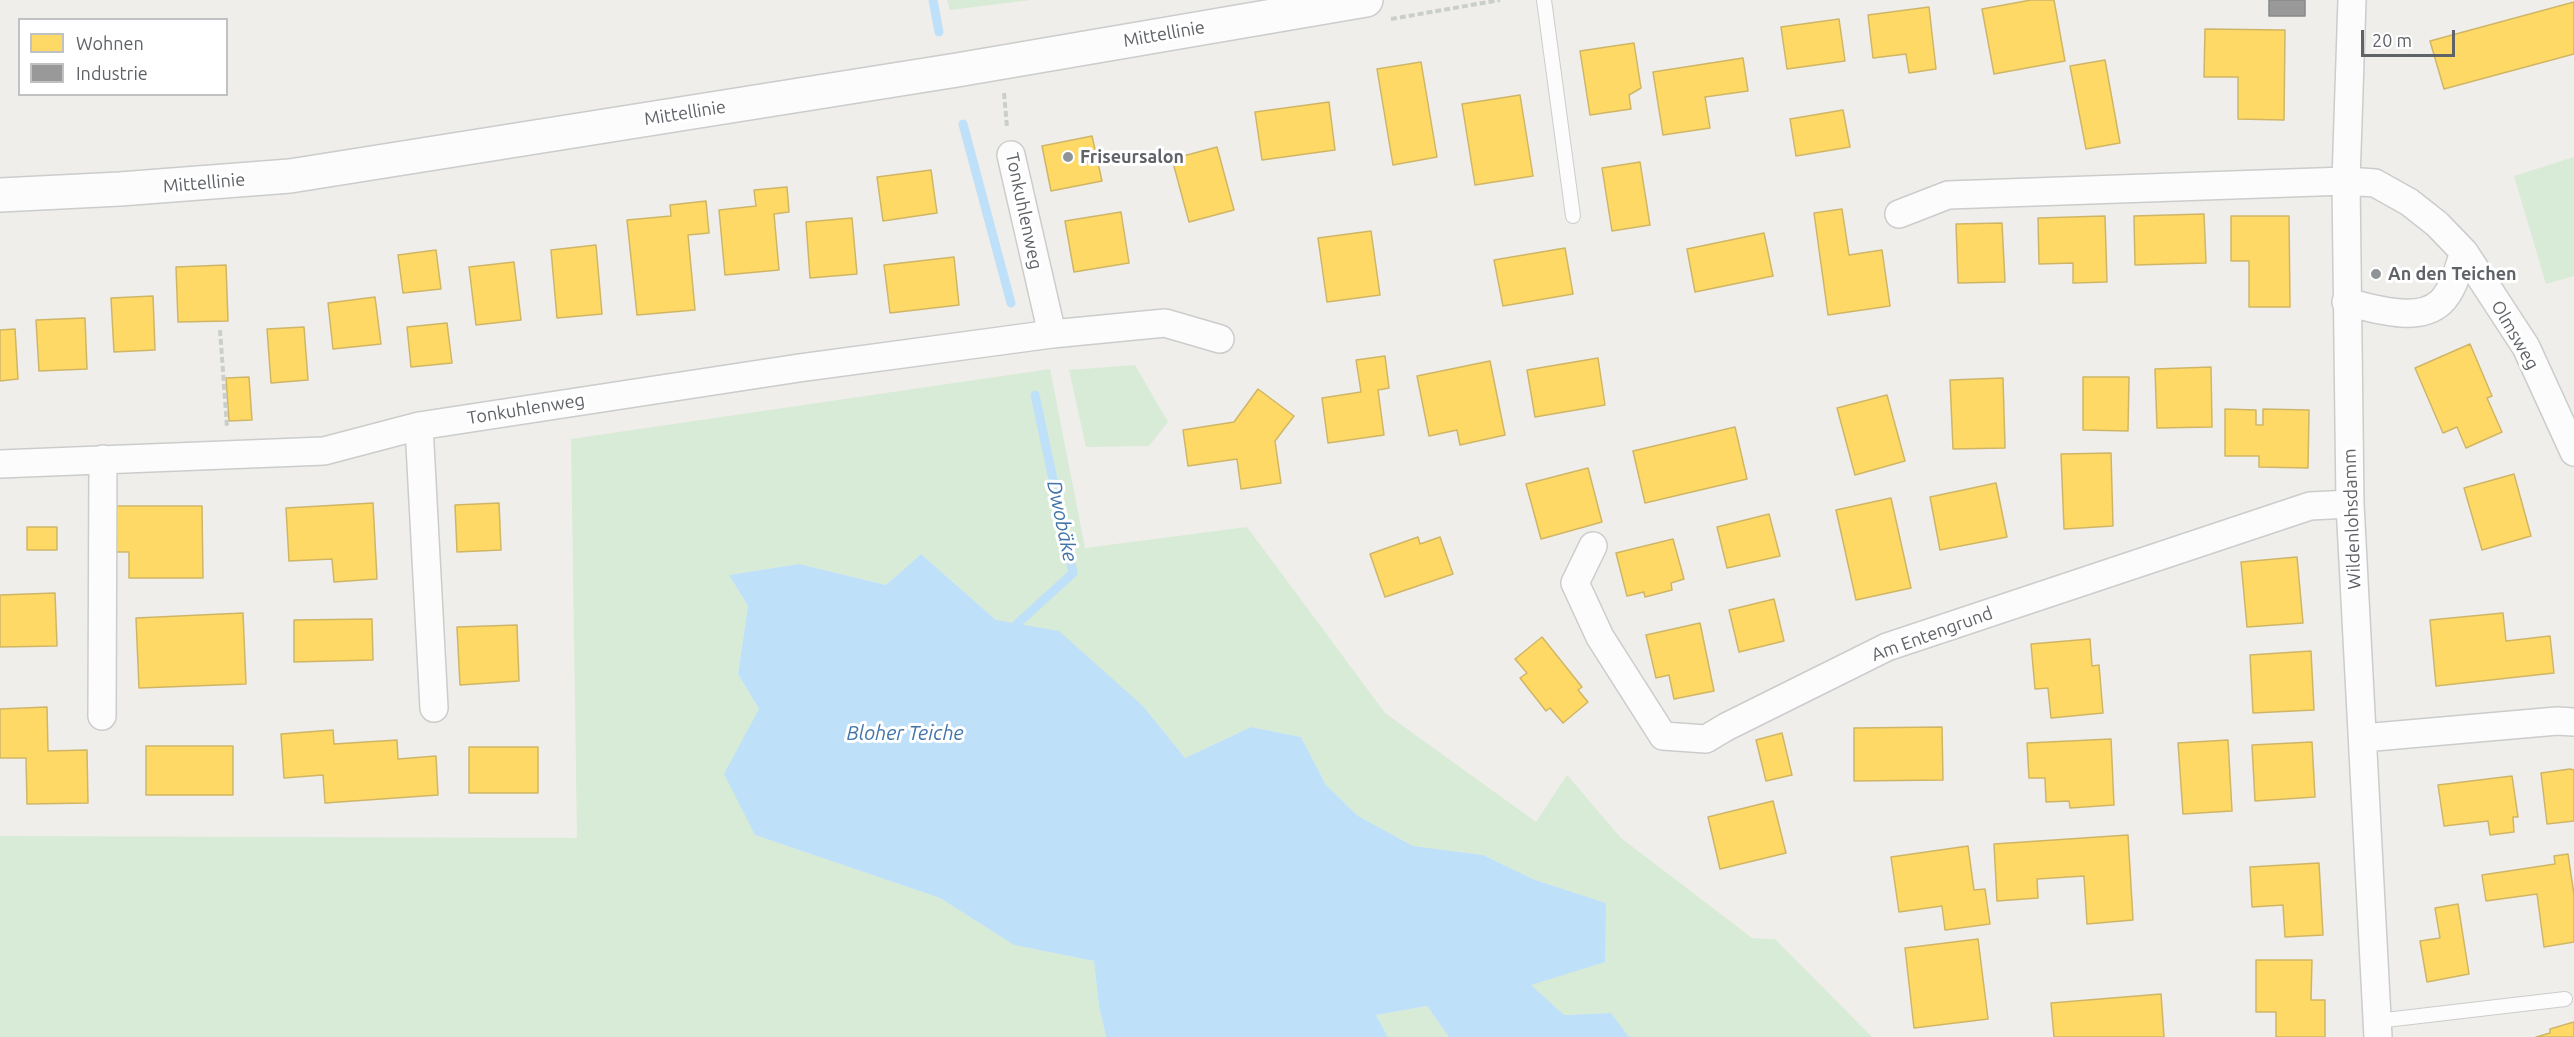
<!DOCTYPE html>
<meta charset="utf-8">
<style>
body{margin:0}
#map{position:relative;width:2574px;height:1037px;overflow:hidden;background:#efeeea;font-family:Ubuntu,sans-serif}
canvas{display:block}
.legend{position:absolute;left:18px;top:18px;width:210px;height:78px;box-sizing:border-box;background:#fff;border:2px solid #bfc1c3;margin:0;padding:8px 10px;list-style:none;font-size:18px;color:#5f6368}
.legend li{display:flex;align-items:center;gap:12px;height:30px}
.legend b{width:30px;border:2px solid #bfc1c3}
.scale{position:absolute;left:2361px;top:30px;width:94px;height:27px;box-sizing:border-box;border:3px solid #5f6368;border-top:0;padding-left:8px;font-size:18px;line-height:21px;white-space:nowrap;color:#5f6368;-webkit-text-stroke:4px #fff;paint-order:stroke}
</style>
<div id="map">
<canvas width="2574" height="1037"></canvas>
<ul class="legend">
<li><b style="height:16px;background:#ffd966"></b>Wohnen</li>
<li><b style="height:16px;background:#999"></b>Industrie</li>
</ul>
<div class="scale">20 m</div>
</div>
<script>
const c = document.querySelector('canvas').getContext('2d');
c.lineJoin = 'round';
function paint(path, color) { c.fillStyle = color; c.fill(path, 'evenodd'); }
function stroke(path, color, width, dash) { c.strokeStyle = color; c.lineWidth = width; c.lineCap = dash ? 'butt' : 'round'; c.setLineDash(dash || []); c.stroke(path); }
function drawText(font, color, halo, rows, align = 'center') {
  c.font = font + ' Ubuntu,sans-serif'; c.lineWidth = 6; c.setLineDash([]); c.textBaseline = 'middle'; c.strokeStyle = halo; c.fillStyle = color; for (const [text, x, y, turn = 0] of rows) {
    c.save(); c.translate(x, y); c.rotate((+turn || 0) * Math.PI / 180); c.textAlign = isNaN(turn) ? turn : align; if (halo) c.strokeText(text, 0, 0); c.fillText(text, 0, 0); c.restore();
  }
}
const green = new Path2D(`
 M947 0H1031L950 10Z
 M2574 157V276L2546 284 2514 176Z
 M1135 365 1168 422 1149 446 1086 447 1069 370Z
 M1050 369 1085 548 1247 527 1385 713 1536 822 1567 775 1621 838 1752 938 1775 939 1872 1037H1629L1610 1013 1563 1015 1531 985 1606 903 1535 880 1483 855 1413 846 1358 816 1326 785 1301 737 1251 727 1185 758 1144 707 996 620 921 554 886 585 799 564 729 575 748 606 738 674 759 709 755 835 940 898 1014 945 1094 961 1099 1006 1106 1037H0V836L577 838 571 439Z
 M1427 1006 1449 1037H1388L1376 1015Z`);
const water = new Path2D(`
 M921 554 996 620 1059 631 1144 707 1185 758 1251 727 1301 737 1326 785 1358 816 1413 846 1483 855 1535 880 1606 903 1605 962 1531 985 1564 1015 1611 1013 1629 1037H1449L1427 1006 1376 1015 1388 1037H1106L1099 1006 1094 961 1014 945 940 898 755 835 724 774 759 709 738 674 748 606 729 575 799 564 886 585Z`);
const homes = new Path2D(`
 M2031 0H2054L2065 61 1994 74 1982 9Z
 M2574 2V54L2444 89 2430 41Z
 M1929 7 1936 69 1909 73 1906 54 1873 58 1868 15Z
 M1839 19 1845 61 1787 69 1781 27Z
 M2205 29 2285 30 2284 120 2238 119V77H2204Z
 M1634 43 1641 88 1629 95 1631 109 1590 115 1580 51Z
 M1743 58 1748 91 1705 97 1710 128 1663 135 1653 72Z
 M2105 60 2120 143 2086 149 2070 66Z
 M1421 62 1437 157 1393 165 1377 69Z
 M1520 95 1533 176 1475 185 1462 104Z
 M1329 102 1335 150 1262 160 1255 112Z
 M1843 110 1850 147 1796 156 1790 119Z
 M1092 136 1102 181 1051 191 1042 146Z
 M1217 147 1234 210 1189 222 1172 159Z
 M1640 162 1650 225 1612 231 1602 168Z
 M931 170 937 213 883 221 877 177Z
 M787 187 789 212 774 214 779 270 725 275 719 210 756 206 754 190Z
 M706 201 709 233 688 235 695 310 637 315 627 220 671 216 670 205Z
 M1842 209 1849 255 1882 250 1890 306 1828 315 1814 213Z
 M1121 212 1129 263 1074 272 1065 221Z
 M2204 214 2206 263 2135 265 2134 216Z
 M2105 216 2107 282 2073 283V263L2039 264 2038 218Z
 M2231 216H2289L2290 307H2249V261H2231Z
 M852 218 857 274 810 278 806 222Z
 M2002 223 2005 282 1958 283 1956 224Z
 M1371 231 1380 295 1327 302 1318 238Z
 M1764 233 1773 276 1695 292 1687 249Z
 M596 245 602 314 557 318 551 250Z
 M1565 248 1573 294 1503 306 1494 260Z
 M436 250 441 289 403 293 398 255Z
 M954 257 959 305 890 313 884 265Z
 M514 262 521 320 476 325 469 267Z
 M226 265 228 321 178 322 176 267Z
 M153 296 155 350 114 352 111 298Z
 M375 297 381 344 333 349 328 303Z
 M85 318 87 369 39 371 36 320Z
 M447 323 452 363 411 367 407 327Z
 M304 327 308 380 271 383 267 329Z
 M15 329 18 379 0 381V330Z
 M2470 344 2492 396 2487 398 2502 432 2466 448 2457 427 2443 433 2415 368Z
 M1385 356 1389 388 1378 390 1384 435 1328 443 1322 398 1361 392 1356 360Z
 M1598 358 1605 405 1535 417 1527 370Z
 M1490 361 1505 435 1460 445 1457 430 1429 436 1417 376Z
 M2211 367 2212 427 2157 428 2155 369Z
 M249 377 252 420 229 421 226 378Z
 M2083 377H2129L2128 431 2083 430Z
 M2003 378 2005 448 1953 449 1950 380Z
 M1258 389 1294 416 1275 441 1281 483 1241 489 1237 459 1188 466 1183 430 1234 422Z
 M1887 395 1905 461 1855 475 1837 408Z
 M2225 409 2256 410V425H2263V409L2309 410 2308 468 2259 467V456H2225Z
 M1735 427 1747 479 1645 503 1633 451Z
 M2111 453 2113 526 2064 529 2061 454Z
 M1588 468 1602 522 1541 539 1526 484Z
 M2514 474 2531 536 2482 550 2464 488Z
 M1996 483 2007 537 1940 550 1930 497Z
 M1891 498 1911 588 1856 600 1836 510Z
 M373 503 377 579 334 582 332 559 289 561 286 508Z
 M499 503 501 550 457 552 455 505Z
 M109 506H202L203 578H129V552H109Z
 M1769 514 1780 556 1727 568 1717 527Z
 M27 527H57V550H27Z
 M1418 537 1420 544 1440 537 1453 574 1385 597 1370 554Z
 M1673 539 1684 579 1671 583 1672 590 1645 597 1644 592 1627 596 1616 553Z
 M2297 557 2303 623 2247 627 2241 562Z
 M55 593 57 646 0 647V595Z
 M1774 599 1784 641 1739 652 1729 610Z
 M243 613 246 684 139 688 136 618Z
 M2503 613 2506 641 2550 636 2554 673 2436 686 2430 620Z
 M372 619 373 660 294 662V620Z
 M1700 623 1714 691 1674 699 1669 675 1656 678 1646 635Z
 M517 625 519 681 460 685 457 627Z
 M1542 637 1582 687 1578 690 1588 702 1563 723 1550 708 1546 711 1520 678 1527 673 1515 659Z
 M2090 639 2092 666 2099 665 2103 713 2051 718 2048 688 2035 689 2031 644Z
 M2311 651 2314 710 2253 713 2250 655Z
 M47 707 48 751 87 750 88 803 27 804 26 758H0V709Z
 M1942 727 1943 780 1854 781V728Z
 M333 730 334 744 397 740 398 759 436 756 438 795 325 803 323 775 284 778 281 734Z
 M1782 733 1792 775 1766 781 1756 740Z
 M2111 739 2114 805 2070 808 2069 801 2046 802 2045 778H2029L2027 743Z
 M2228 740 2232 811 2183 814 2178 743Z
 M2312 742 2315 797 2255 801 2252 745Z
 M146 746H233V795H146Z
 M469 747H538V793H469Z
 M2570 769 2574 770V821L2547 824 2541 773Z
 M2512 776 2518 817H2513L2514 832 2490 835 2488 821 2444 826 2438 785Z
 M1773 801 1786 853 1720 869 1708 817Z
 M2128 835 2133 920 2087 924 2084 876 2037 879 2038 898 1997 901 1994 844Z
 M1968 846 1974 890 1985 889 1990 924 1945 930 1942 906 1899 912 1891 857Z
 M2568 854 2574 895V942L2544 947 2537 894 2486 901 2482 875 2555 864 2554 856Z
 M2319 863 2323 935 2285 937 2283 905 2252 907 2250 867Z
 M2458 904 2469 974 2427 982 2420 941 2440 938 2435 908Z
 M1978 939 1988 1019 1914 1028 1905 948Z
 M2256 960H2312L2311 1000H2325V1037H2276V1012H2256Z
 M2161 994 2164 1037H2054L2051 1003Z
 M2574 1022V1037H2536L2550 1033V1029Z`);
const industry = new Path2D(`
 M2269 0H2305V16H2269Z`);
const stream = new Path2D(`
 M933 0 939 32
 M963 124 1011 303
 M1017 624 1073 573 1035 395`);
const path = new Path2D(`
 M1391 19 1500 0
 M1004 93 1007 127
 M220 330 227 427`);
const service = new Path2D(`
 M1544 0 1573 216
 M2377 1021 2565 999`);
const minor = new Path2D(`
 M2352 0 2346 181 2350 504 2378 1037
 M1011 155 1052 334
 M1899 214 1948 195 2346 181 2375 183 2409 202 2437 224 2464 252 2526 347 2574 452
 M2346 302C2372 308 2418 324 2441 302 2454 289 2458 269 2464 252
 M419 426 434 708
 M0 464 324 451 419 426 799 368 1052 334 1165 323 1220 339
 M1593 546 1575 583 1600 637 1663 736 1706 739 1726 727 1887 647 2310 506 2350 504
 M102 716 103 459
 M2363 738 2557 721 2574 722`);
const tertiary = new Path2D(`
 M0 195 120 189 290 176 957 70 1366 0`);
const markers = [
 [1068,157,6,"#919496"],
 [2376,274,6,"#919496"]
];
const streetNames = [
 ["Mittellinie",1164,34,-10],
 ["Mittellinie",685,113,-9],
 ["Mittellinie",204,183,-5],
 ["Tonkuhlenweg",1024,211,78],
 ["Olmsweg",2515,335,60],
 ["Tonkuhlenweg",526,409,-9],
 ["Wildenlohsdamm",2352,519,-92],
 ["Am Entengrund",1932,634,-20]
];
const poiNames = [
 ["Friseursalon",1080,157],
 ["An den Teichen",2388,274]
];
const waterNames = [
 ["Dwobäke",1062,521,78],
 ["Bloher Teiche",905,733]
];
paint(green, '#d8ebd6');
paint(water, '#bfe0f9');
paint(homes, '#ffd966');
stroke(homes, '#cfb667', 1.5);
paint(industry, '#999');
stroke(industry, '#88898a', 1.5);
stroke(stream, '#bfe0f9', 9);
stroke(service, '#cbcccc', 16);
stroke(minor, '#cbcccc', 30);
stroke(tertiary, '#cbcccc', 36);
stroke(path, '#cacfcc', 4, [6, 3]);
stroke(service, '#fdfcfc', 14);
stroke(minor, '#fdfcfc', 27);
stroke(tertiary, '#fdfcfc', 33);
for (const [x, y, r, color] of markers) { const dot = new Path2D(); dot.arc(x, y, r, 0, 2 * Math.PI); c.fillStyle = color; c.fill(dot); stroke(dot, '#fff', 2); }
drawText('18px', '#5f6368', '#fff', streetNames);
drawText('bold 18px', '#5f6368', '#fff', poiNames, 'left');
drawText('italic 20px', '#4174aa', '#fff', waterNames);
</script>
